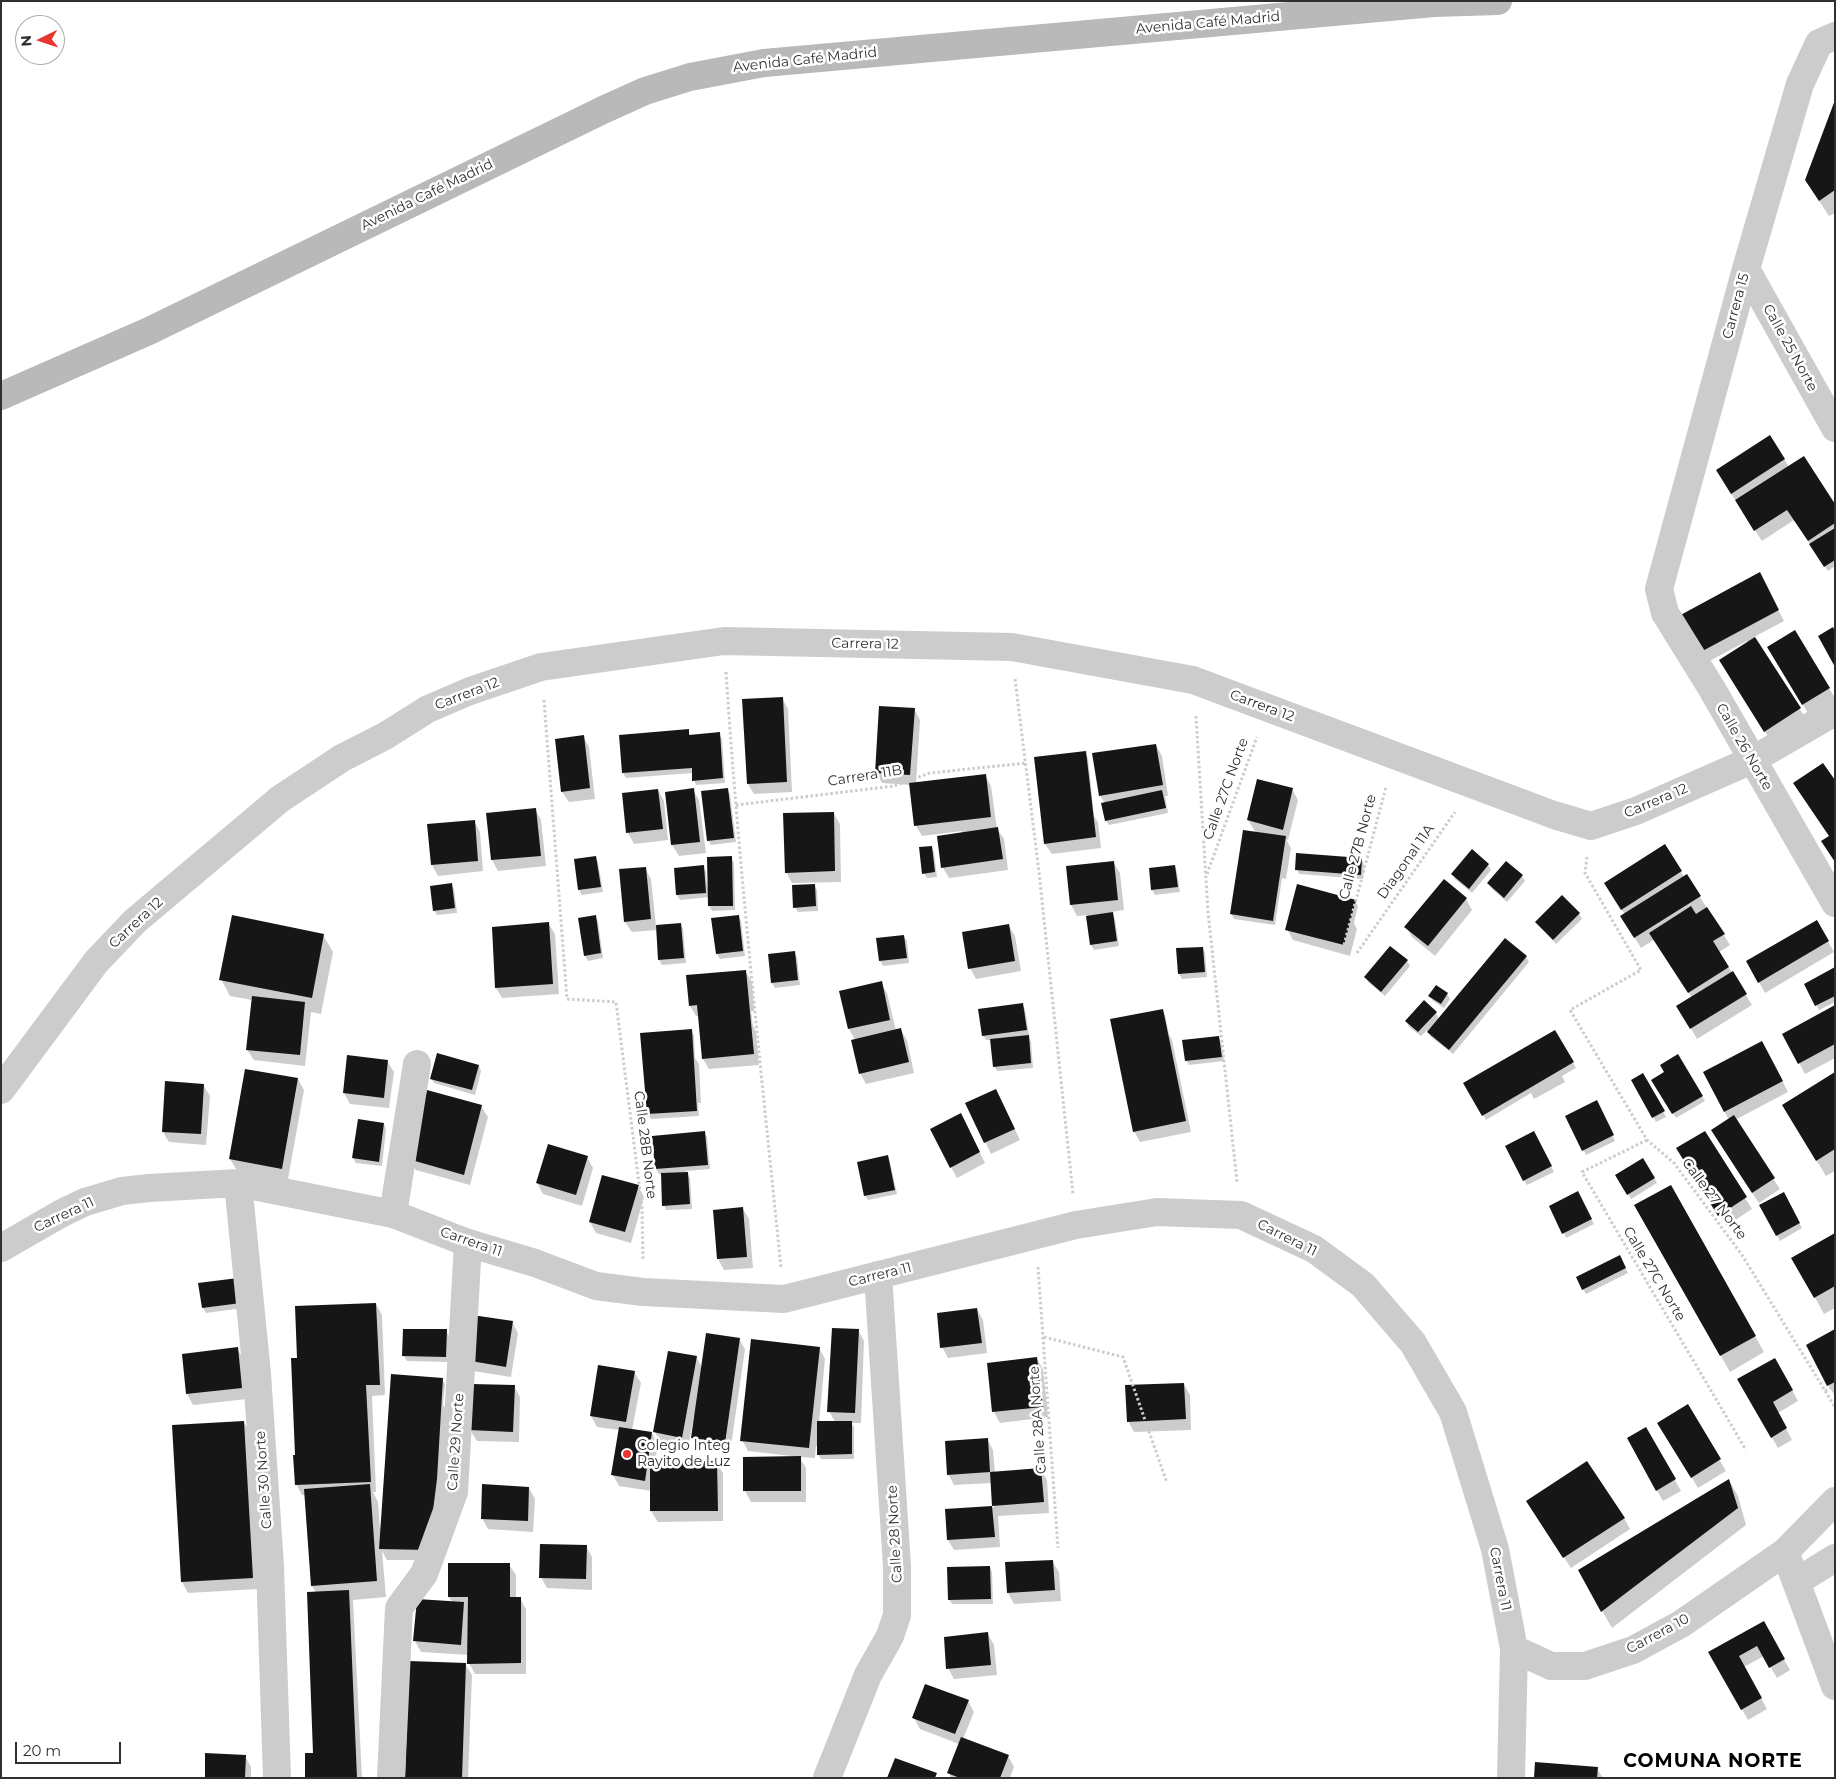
<!DOCTYPE html>
<meta charset="utf-8">
<style>
body{margin:0}
#map{position:relative;width:1836px;height:1779px;overflow:hidden;background:#fff;font-family:Montserrat,sans-serif}
canvas{display:block}
.frame{position:absolute;inset:0;border:2px solid #2f2f2f;pointer-events:none}
.north{position:absolute;left:15px;top:15px;width:50px;height:50px;box-sizing:border-box;background:#fff;border:1px solid #acacac;border-radius:50%;rotate:266deg;font-size:14px;font-weight:700;line-height:20px;text-align:center;color:#2f2f2f}
.north::after{content:'';display:block;margin:auto;width:18px;height:22px;background:#e9352f;clip-path:polygon(50% 0,100% 100%,50% 72%,0 100%)}
.scale{position:absolute;left:15px;top:1742px;width:106px;height:22px;box-sizing:border-box;border:2px solid #2f2f2f;border-top:0;padding-left:6px;font-size:15px;line-height:18px;white-space:nowrap;color:#2f2f2f;-webkit-text-stroke:4px #fff;paint-order:stroke}
</style>
<div id="map">
<canvas width="1836" height="1779"></canvas>
<div class="frame"></div>
<div class="north">N</div>
<div class="scale">20 m</div>
</div>
<script>
const c = document.querySelector('canvas').getContext('2d');
c.lineJoin = 'round';
function paint(path, color) { c.fillStyle = color; c.fill(path, 'evenodd'); }
function stroke(path, color, width, dash) { c.strokeStyle = color; c.lineWidth = width; c.lineCap = dash ? 'butt' : 'round'; c.setLineDash(dash || []); c.stroke(path); }
function drawText(font, color, halo, rows, align = 'center') {
  c.font = font + ' Montserrat,sans-serif'; c.lineWidth = 5; c.setLineDash([]); c.textBaseline = 'middle'; c.strokeStyle = halo; c.fillStyle = color; for (const [text, x, y, turn = 0] of rows) {
    c.save(); c.translate(x, y); c.rotate((+turn || 0) * Math.PI / 180); c.textAlign = isNaN(turn) ? turn : align; if (halo) c.strokeText(text, 0, 0); c.fillText(text, 0, 0); c.restore();
  }
}
const shadow = new Path2D(`
 M1835 103V213L1829 216 1816 196Z
 M1770 436 1789 467 1835 506V566L1828 571 1794 520 1762 541 1723 481Z
 M1765 585 1784 621 1754 637 1806 719 1771 741 1727 671 1748 643 1747 641 1702 665 1696 654Z
 M1795 632 1835 698 1809 715 1769 648Z
 M782 698 788 709 792 792 754 794 748 784Z
 M914 709 920 720 916 784 985 775 991 786 997 829 1004 839 1008 870 949 878 943 868 962 834V831L922 836 916 826 911 785 882 783 876 772Z
 M688 731 691 736 719 734 722 739 725 783 696 785 694 780 693 773 626 778 623 773Z
 M583 736 589 747 595 799 569 802 562 792Z
 M1156 745 1162 756 1168 796H1165L1168 813 1109 825 1106 821 1105 804 1100 795Z
 M1085 753 1088 758 1094 816 1098 822 1101 848 1052 854 1045 844Z
 M727 789 730 794 736 842 711 845 708 840Z
 M1292 789 1298 800 1288 840 1286 839 1291 848 1286 879 1282 878 1275 925 1234 919 1231 914 1256 833 1248 820Z
 M658 790 664 801 668 840 634 844 628 833 623 794Z
 M693 790 699 800 706 853 679 856 672 845 666 793Z
 M535 809 541 820 546 866 498 871 492 860 487 814Z
 M834 814 840 824 841 882 792 883 786 872Z
 M474 821 480 832 483 871 438 876 432 865Z
 M1665 846 1684 877 1700 897 1730 945 1719 952 1752 1005 1697 1039 1678 1006 1692 998 1655 939 1641 948 1628 927 1625 915 1612 894Z
 M931 847 934 852 937 877 927 878 924 873Z
 M596 857 598 862 603 892 582 895 579 890Z
 M731 858 734 863 735 910 712 911 709 906V897L680 900 677 895 703 867 706 872 707 887H709Z
 M1361 859 1364 864 1363 879 1299 874 1297 869Z
 M1113 862 1120 873 1124 910 1111 912 1115 919 1119 946 1094 950 1091 945 1087 915 1077 916 1071 905 1067 867Z
 M1507 863 1522 876 1525 881 1507 902 1491 888 1488 883Z
 M1488 865 1491 870 1472 893 1455 879 1453 874Z
 M1175 867 1177 872 1180 892 1155 895 1152 890 1150 869Z
 M645 868 651 879 656 926 681 924 683 929 686 963 662 965 659 960 657 930 632 932 625 922Z
 M451 884 454 889 457 913 437 915 434 910Z
 M814 885 817 890 818 911 798 912 795 907Z
 M1466 899 1472 910 1435 956 1412 937 1406 927Z
 M1355 901 1358 906 1354 923 1357 929 1350 956 1293 940 1287 929Z
 M1579 914 1582 919 1556 944 1537 922Z
 M738 916 741 921 745 956 720 959 717 954Z
 M595 917 598 921 603 958 588 961 585 956 579 919Z
 M1817 922 1834 952 1765 993 1748 962Z
 M548 923 555 934 559 994 502 998 496 988Z
 M1009 926 1015 936 1021 971 976 979 970 968Z
 M323 935 333 952 321 1014 311 1012 305 1066 254 1060 247 1050 252 1000 230 996 221 979Z
 M904 937 907 941 909 963 883 966 880 961Z
 M1505 939 1526 957 1529 962 1453 1054 1431 1037 1427 1030 1421 1036 1409 1027 1407 1022 1436 1013 1439 1019Z
 M1203 948 1205 953 1207 977 1182 979 1179 974Z
 M794 952 797 957 800 985 775 988 772 983Z
 M1407 961 1410 966 1385 996 1369 983 1366 978Z
 M1835 969V1002L1819 1010 1805 984Z
 M745 971 752 982 754 1011H751L753 1026 756 1032 759 1065 709 1069 703 1059 699 1016H696L690 1006Z
 M881 983 887 993 896 1031 900 1029 907 1040 914 1073 866 1084 860 1073 855 1040 849 1029 841 992Z
 M1436 986 1447 994 1450 999 1444 1008 1433 1001 1430 996Z
 M1022 1004 1025 1009 1029 1035H1027L1031 1042 1033 1068 997 1071 994 1066 992 1040H986L983 1035Z
 M1835 1006V1058L1805 1074 1784 1034Z
 M1162 1010 1165 1015 1169 1034 1172 1040 1191 1132 1140 1142 1134 1131Z
 M691 1030 694 1035 695 1058 699 1064 701 1103H698L699 1116 651 1119 648 1114 642 1034Z
 M1554 1031 1576 1068 1562 1076 1565 1082 1534 1099 1531 1093 1486 1120 1465 1083Z
 M1218 1037 1221 1042 1224 1061 1189 1065 1186 1060Z
 M1768 1053 1788 1092 1735 1120 1780 1189 1759 1203 1718 1141 1729 1120 1704 1073Z
 M1677 1056 1705 1101 1676 1118 1653 1081 1666 1073Z
 M387 1061 394 1072 389 1108 350 1104 344 1093Z
 M479 1066 481 1071 475 1095 434 1083 431 1078Z
 M1835 1073V1171L1826 1176 1793 1122Z
 M1643 1074 1666 1117 1656 1122 1633 1080Z
 M298 1079 304 1090 288 1179 236 1169 230 1159Z
 M204 1086 210 1096 206 1145 169 1142 163 1132Z
 M996 1090 1020 1140 991 1154 967 1103Z
 M481 1106 488 1117 470 1185 416 1170 409 1159Z
 M1599 1107 1615 1141 1586 1155 1567 1116Z
 M384 1124 386 1129 382 1166 356 1163 353 1158Z
 M967 1126 985 1163 957 1178 951 1167Z
 M704 1132 707 1137 710 1169 686 1171 690 1178 692 1209 666 1210 664 1205 662 1174H659L656 1169 653 1137Z
 M1704 1132 1752 1209 1726 1226 1684 1159Z
 M1536 1137 1554 1172 1527 1185 1524 1180Z
 M587 1157 593 1168 582 1206 543 1194 537 1183Z
 M888 1157 890 1162 897 1194 868 1200 865 1195Z
 M1643 1159 1657 1183 1631 1199 1617 1175Z
 M638 1186 644 1197 631 1243 596 1233 590 1222Z
 M1670 1186 1764 1352 1730 1372 1636 1206Z
 M1577 1193 1594 1224 1566 1238 1564 1233Z
 M1783 1194 1802 1228 1780 1241 1761 1206Z
 M743 1209 749 1219 753 1268 724 1270 718 1259 714 1211Z
 M1835 1234V1308L1824 1314 1793 1258Z
 M1622 1261 1628 1273 1586 1294 1583 1289Z
 M237 1280 243 1308 206 1313 203 1308 200 1284Z
 M376 1304 382 1315 385 1395 372 1396 376 1492H373L378 1502 380 1529 442 1379 445 1384 443 1405 447 1411 443 1490 433 1560H387L382 1551 386 1597 353 1600 362 1778H307L315 1754 316 1593 312 1586 305 1495H302L296 1484 298 1359Z
 M977 1309 983 1320 987 1353 948 1358 942 1347Z
 M512 1322 518 1333 511 1377 473 1371 467 1360Z
 M404 1330 446 1331 449 1336V1362L407 1361 404 1356Z
 M858 1330 864 1341 861 1423H851L854 1427V1459H821L818 1454V1446H816L815 1458 799 1457 806 1468V1502H751L745 1491 744 1458H792V1456L748 1451 742 1440 819 1348 825 1359 819 1422H835L829 1411Z
 M1835 1331V1396L1828 1385Z
 M739 1339 745 1349 730 1453 699 1449 693 1438 696 1417 694 1416 688 1448 661 1443 655 1432 696 1357 703 1369Z
 M237 1349 244 1359 247 1399 193 1405 187 1394 183 1355Z
 M1037 1359 1043 1369 1048 1417 1000 1423 994 1412 988 1364Z
 M1775 1359 1798 1401 1778 1413 1792 1440 1778 1448 1739 1379Z
 M634 1372 641 1383 632 1430 652 1433 658 1444 655 1463 716 1462 723 1473V1521L658 1522 651 1511 652 1491 619 1486 613 1475 620 1430 597 1427 591 1416Z
 M1184 1384 1190 1395 1191 1430 1134 1432 1128 1421Z
 M514 1386 520 1397 519 1442 477 1441 470 1430Z
 M1687 1406 1726 1471 1698 1488 1665 1434Z
 M244 1422 250 1433 258 1589 188 1593 182 1582 173 1426Z
 M1646 1428 1681 1491 1663 1501 1628 1439Z
 M987 1439 993 1450 995 1473 1041 1470 1047 1480 1049 1513 998 1516 1000 1547 954 1550 948 1540 946 1510 994 1507 992 1483 954 1485 948 1474Z
 M1729 1480 1738 1496 1746 1525 1612 1628 1579 1571Z
 M529 1488 535 1499 533 1532 488 1529 482 1518Z
 M1534 1512 1624 1518 1630 1529 1571 1568Z
 M586 1546 592 1557V1590L547 1588 541 1577Z
 M1052 1561 1059 1572 1061 1601 1014 1604 1008 1593Z
 M509 1565 516 1575V1598H520L526 1609V1674H475L469 1663V1655L421 1652 415 1641 453 1603 449 1597Z
 M990 1567 992 1572 993 1604H952L949 1599Z
 M1763 1623 1790 1670 1777 1678 1764 1656 1744 1667 1767 1709 1748 1720 1710 1653Z
 M988 1634 994 1645 997 1675 954 1679 948 1668Z
 M465 1664 472 1675 468 1778H406Z
 M968 1701 974 1712 963 1739 1008 1756 1014 1767 1010 1778H951L949 1773 959 1744 920 1729 914 1718Z
 M245 1756 251 1767V1778H206Z
 M1597 1769 1603 1778H1536Z`);
const building = new Path2D(`
 M1835 100V190L1819 201 1805 180Z
 M1770 435 1785 459 1731 494 1716 470Z
 M1804 456 1835 504V523L1808 541 1787 510 1754 531 1735 500Z
 M1835 528V560L1824 567 1809 544Z
 M1760 572 1779 610 1695 655 1675 618Z
 M1833 627 1835 631V667L1818 636Z
 M1795 630 1830 688 1802 705 1767 647Z
 M1755 637 1801 708 1764 732 1719 660Z
 M783 697 787 782 747 784 742 699Z
 M879 706 915 708 910 775 875 773Z
 M689 729V735L720 732 723 778 692 781V768L622 773 619 735Z
 M584 735 590 788 561 792 555 739Z
 M1156 744 1163 785 1099 796 1092 753Z
 M1086 751 1096 837 1044 844 1034 757Z
 M1823 763 1835 780V862L1821 841 1829 836 1793 783Z
 M986 774 991 817 914 826 909 783Z
 M1257 779 1293 788 1283 830 1247 820Z
 M694 788 700 842 671 845 665 792Z
 M728 788 734 838 707 841 701 791Z
 M658 789 663 829 626 833 622 793Z
 M1162 790 1166 808 1105 821 1101 803Z
 M536 808 541 856 491 860 486 813Z
 M834 812 835 871 785 873 783 813Z
 M475 820 478 861 431 865 427 824Z
 M998 827 1003 859 941 868 937 836Z
 M1243 830 1286 836 1273 921 1230 914Z
 M1665 844 1682 871 1621 910 1604 883Z
 M932 846 935 872 922 874 919 847Z
 M1472 849 1489 864 1469 889 1451 874Z
 M1296 853 1362 858 1361 875 1295 870Z
 M596 856 601 887 578 890 574 859Z
 M732 856 733 906H708L707 857Z
 M1114 861 1118 900 1070 905 1066 866Z
 M1506 861 1523 875 1504 898 1487 883Z
 M704 865 706 893 676 895 674 868Z
 M1175 865 1178 887 1151 890 1149 868Z
 M646 867 651 919 624 922 619 869Z
 M1687 874 1701 896 1634 938 1620 916Z
 M1444 879 1467 898 1428 946 1404 927Z
 M452 883 455 908 433 911 430 886Z
 M815 884 816 906 793 908 792 885Z
 M1297 884 1356 900 1344 945 1285 930Z
 M1562 895 1580 913 1553 940 1535 922Z
 M1691 906 1696 914 1707 907 1725 934 1713 941 1729 967 1688 993 1649 933Z
 M1113 912 1117 941 1090 945 1086 916Z
 M232 915 324 934 312 998 219 980Z
 M596 915 601 953 584 956 578 918Z
 M739 915 743 951 716 954 711 918Z
 M1817 920 1829 941 1758 983 1746 961Z
 M549 922 553 984 495 988 492 927Z
 M681 923 684 958 658 960 656 925Z
 M1009 924 1015 961 968 969 962 932Z
 M904 935 907 958 879 961 876 938Z
 M1505 938 1527 956 1449 1050 1427 1032Z
 M1390 946 1408 960 1381 992 1364 977Z
 M1203 947 1205 972 1178 974 1176 948Z
 M795 951 798 980 771 983 768 954Z
 M1835 967V996L1815 1006 1804 984Z
 M746 970 754 1054 702 1059 697 1005 689 1006 686 975Z
 M1733 971 1747 994 1690 1029 1676 1006Z
 M882 981 890 1020 848 1029 839 991Z
 M1436 985 1448 993 1441 1004 1428 996Z
 M252 996 305 1002 300 1055 246 1050Z
 M1424 1000 1437 1012 1418 1032 1405 1021Z
 M1023 1003 1027 1030 982 1036 978 1009Z
 M1835 1005V1044L1798 1064 1782 1034Z
 M1163 1009 1186 1121 1133 1132 1110 1019Z
 M901 1028 909 1062 859 1074 851 1040Z
 M692 1029 697 1111 647 1114 640 1033Z
 M1555 1030 1574 1062 1482 1116 1463 1083Z
 M1029 1035 1031 1063 993 1067 990 1039Z
 M1219 1036 1222 1057 1185 1061 1182 1040Z
 M1762 1041 1783 1081 1724 1112 1703 1072Z
 M437 1053 479 1065 472 1090 430 1079Z
 M1678 1054 1703 1096 1672 1114 1651 1080 1664 1072 1660 1065Z
 M347 1055 388 1060 384 1098 343 1093Z
 M245 1069 298 1078 282 1169 229 1159Z
 M1835 1072V1149L1816 1161 1782 1105Z
 M1643 1073 1665 1111 1652 1118 1631 1080Z
 M165 1081 204 1084 201 1134 162 1132Z
 M996 1089 1015 1129 984 1143 965 1103Z
 M427 1090 482 1105 464 1175 408 1159Z
 M1597 1100 1614 1135 1582 1151 1565 1116Z
 M961 1113 980 1152 950 1168 930 1129Z
 M1734 1115 1775 1178 1752 1193 1711 1130Z
 M358 1119 384 1123 379 1162 352 1158Z
 M705 1131 708 1165 655 1169 652 1136Z
 M1534 1131 1552 1166 1523 1181 1505 1146Z
 M1705 1131 1747 1197 1718 1216 1676 1148Z
 M548 1144 588 1156 576 1195 536 1183Z
 M888 1155 895 1190 864 1196 857 1162Z
 M1643 1158 1655 1178 1627 1195 1615 1175Z
 M688 1172 690 1204 662 1206 661 1173Z
 M602 1175 639 1185 625 1232 589 1222Z
 M1671 1185 1756 1336 1720 1356 1634 1205Z
 M1578 1191 1592 1219 1562 1234 1549 1206Z
 M1784 1192 1800 1223 1776 1236 1759 1205Z
 M743 1207 747 1257 717 1259 713 1210Z
 M1835 1233V1286L1814 1298 1791 1258Z
 M1620 1255 1626 1268 1582 1290 1576 1277Z
 M238 1278 241 1303 202 1308 198 1283Z
 M376 1303 380 1385H366L371 1482 295 1485 293 1455H295L291 1358H297L295 1306Z
 M977 1308 982 1343 940 1348 937 1313Z
 M472 1315 513 1321 506 1367 465 1360Z
 M832 1328 859 1329 855 1413 827 1412Z
 M403 1329H447L446 1357 402 1356Z
 M1835 1329V1382L1827 1386 1806 1345Z
 M706 1333 740 1338 725 1443 691 1438Z
 M751 1339 820 1347 809 1448 740 1441Z
 M238 1347 242 1388 186 1394 182 1354Z
 M668 1351 697 1356 682 1438 653 1432Z
 M1037 1357 1043 1407 992 1412 987 1363Z
 M1775 1358 1793 1390 1773 1402 1787 1428 1771 1438 1737 1379Z
 M598 1365 635 1371 626 1422 590 1416Z
 M391 1374 443 1378 437 1479 428 1550 379 1549Z
 M1184 1383 1186 1419 1127 1422 1125 1385Z
 M471 1384 515 1385 513 1432 469 1430Z
 M1688 1404 1721 1459 1691 1478 1657 1423Z
 M244 1421 253 1578 181 1582 172 1425Z
 M817 1421H852V1454L817 1455Z
 M619 1427 652 1432 645 1481 611 1475Z
 M1646 1427 1676 1479 1656 1491 1627 1438Z
 M988 1438 990 1472 947 1475 945 1441Z
 M801 1456V1491H743V1457Z
 M717 1461 718 1511H650V1462Z
 M1587 1461 1625 1518 1563 1558 1526 1501Z
 M1041 1468 1044 1502 992 1506 990 1472Z
 M1729 1479 1738 1508 1601 1612 1578 1570Z
 M370 1484 377 1581 311 1586 304 1489Z
 M482 1484 529 1487 528 1521 481 1519Z
 M992 1506 995 1537 947 1540 945 1509Z
 M540 1544 587 1545 586 1579 539 1578Z
 M1053 1560 1055 1590 1007 1593 1005 1562Z
 M448 1563H510V1597H521V1663L467 1664 468 1597H448Z
 M990 1566 991 1599 948 1600 947 1567Z
 M349 1590 357 1778H305V1753H313L307 1592Z
 M417 1599 464 1602 461 1645 413 1641Z
 M1764 1621 1785 1659 1769 1668 1757 1646 1739 1656 1762 1698 1741 1710 1708 1652Z
 M988 1632 991 1665 946 1669 944 1637Z
 M409 1661 466 1663 462 1778H405Z
 M925 1684 969 1700 955 1734 912 1718Z
 M961 1737 1009 1755 1000 1778H960L947 1773Z
 M205 1753 246 1755 245 1778H205Z
 M895 1758 937 1773 935 1778H887Z
 M1535 1762 1598 1767 1597 1778H1534Z`);
const path = new Path2D(`
 M726 672C739 871 761 1070 781 1268
 M1015 679 1039 872 1073 1194
 M544 700 567 999 616 1002 642 1207 643 1260
 M1196 716 1208 912 1237 1182
 M736 805 894 786 930 773 1026 763
 M1587 857 1585 873 1641 970 1570 1010 1647 1140 1674 1163 1742 1255 1835 1407
 M1207 874 1257 737
 M1344 945 1386 787
 M1357 953 1455 812
 M1647 1140 1582 1172 1746 1450
 M1038 1267 1058 1548
 M1044 1337 1123 1357 1167 1483
 M1825 1391 1835 1386`);
const street = new Path2D(`
 M1835 36 1819 43 1800 84 1746 269 1659 589 1665 613 1712 689 1835 903
 M1746 269 1835 428
 M1 1090 96 962 135 921 280 799 342 758 385 736 428 709 470 691 541 667 724 641 1012 647 1193 680 1554 815 1591 826 1636 811 1752 760 1835 712
 M238 1183 257 1374 270 1566 277 1778
 M393 1214 417 1064
 M1 1248 62 1213 85 1202 122 1191 149 1188 238 1183 393 1214 468 1243 535 1263 596 1286 643 1292 784 1299 1076 1225 1157 1212 1241 1215 1314 1249 1363 1285 1413 1343 1453 1412 1495 1549 1514 1649 1511 1778
 M1785 1552 1835 1686
 M1796 1582 1835 1558
 M1514 1649 1551 1666H1585L1633 1650 1681 1624 1785 1552 1835 1501
 M391 1778 399 1608 424 1574 454 1492 468 1243
 M827 1778 868 1675 890 1636 897 1615V1566L878 1275`);
const secondary = new Path2D(`
 M1 396 149 331 603 110 645 91 690 77 764 63 1434 3 1498 1`);
const markers = [
 [627,1454,5,"#e9352f"]
];
const streetNames = [
 ["Avenida Café Madrid",1208,23,-5],
 ["Avenida Café Madrid",805,60,-6],
 ["Avenida Café Madrid",427,195,-26],
 ["Carrera 15",1736,306,-75],
 ["Calle 25 Norte",1790,348,61],
 ["Carrera 12",865,644,1],
 ["Carrera 12",467,694,-21],
 ["Carrera 12",1262,706,20],
 ["Calle 26 Norte",1744,747,60],
 ["Carrera 11B",865,776,-9],
 ["Calle 27C Norte",1226,789,-70],
 ["Carrera 12",1656,801,-23],
 ["Calle 27B Norte",1358,847,-75],
 ["Diagonal 11A",1406,862,-55],
 ["Carrera 12",136,923,-43],
 ["Calle 28B Norte",645,1145,83],
 ["Calle 27 Norte",1714,1199,53],
 ["Carrera 11",64,1215,-25],
 ["Carrera 11",1287,1238,27],
 ["Carrera 11",471,1242,19],
 ["Calle 27C Norte",1654,1274,59],
 ["Carrera 11",880,1275,-14],
 ["Calle 28A Norte",1038,1420,-94],
 ["Calle 29 Norte",456,1442,-86],
 ["Calle 30 Norte",264,1480,-94],
 ["Calle 28 Norte",895,1534,-93],
 ["Carrera 11",1500,1579,79],
 ["Carrera 10",1658,1634,-28]
];
const poiNames = [
 ["Colegio Integ",637,1446],
 ["Rayito de Luz",637,1462]
];
const districtNames = [
 ["COMUNA NORTE",1713,1761]
];
paint(shadow, '#0003');
paint(building, '#161616');
stroke(path, '#ccc', 3, [2.5, 2.5]);
stroke(street, '#ccc', 28);
stroke(secondary, '#b9b9b9', 28);
for (const [x, y, r, color] of markers) { const dot = new Path2D(); dot.arc(x, y, r, 0, 2 * Math.PI); c.fillStyle = color; c.fill(dot); stroke(dot, '#fff', 2); }
drawText('14px', '#2f2f2f', '#fff', streetNames);
drawText('14px', '#2f2f2f', '#fff', poiNames, 'left');
c.letterSpacing = '1px';
drawText('bold 19px', '#000', '#fff', districtNames);
c.letterSpacing = '0px';
</script>
